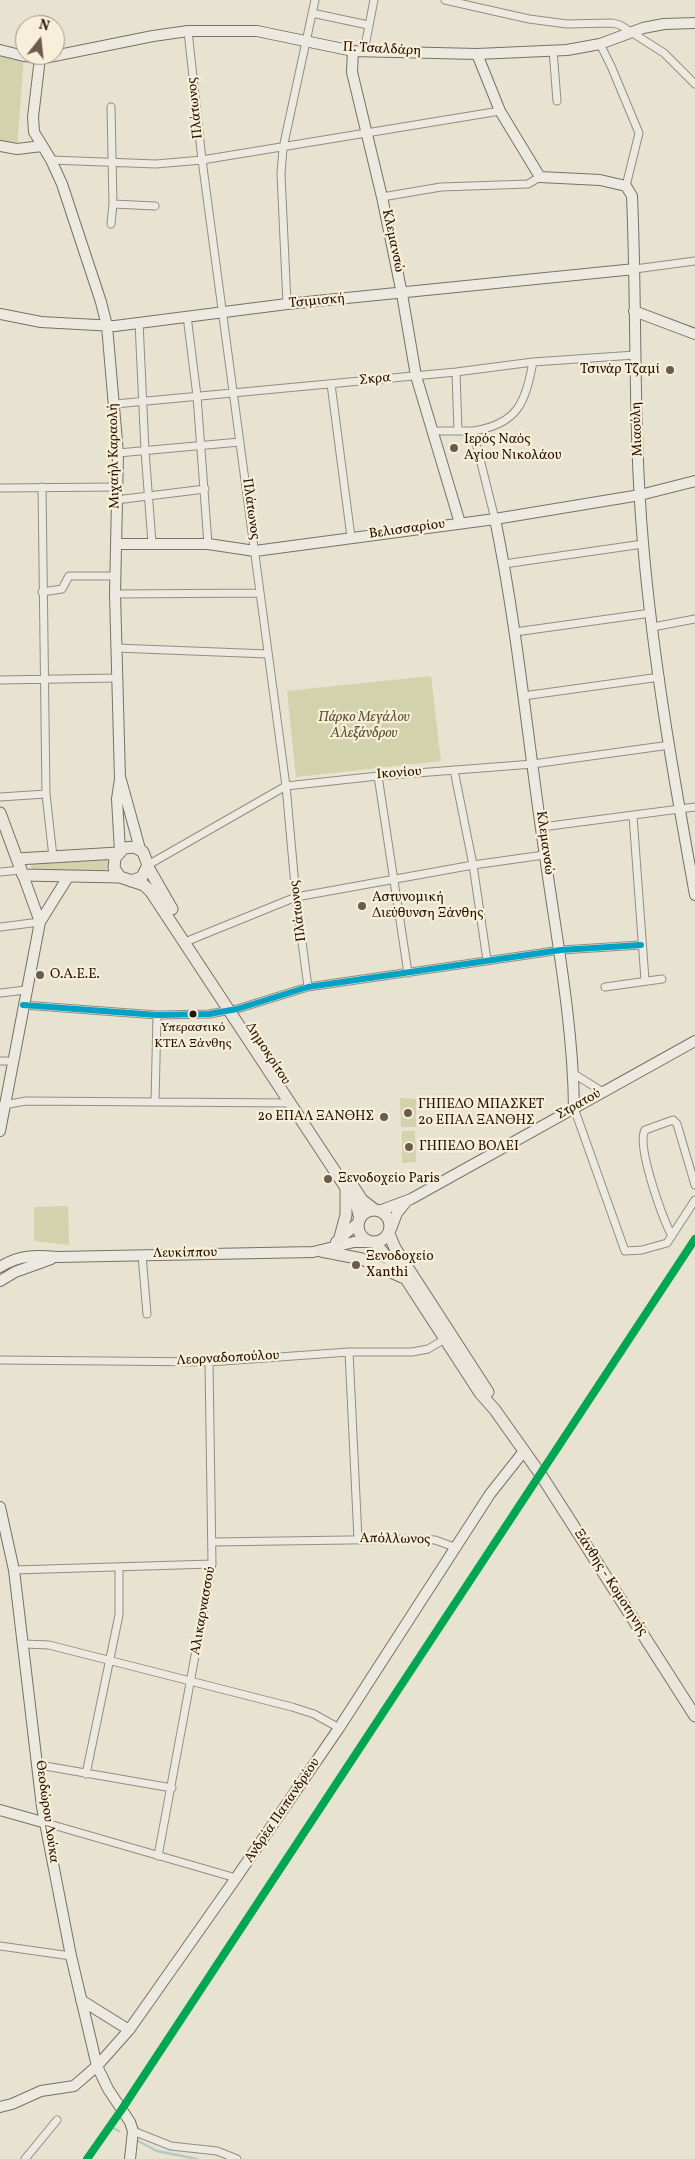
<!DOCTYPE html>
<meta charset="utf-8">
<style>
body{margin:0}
#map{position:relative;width:695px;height:2159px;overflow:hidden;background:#e8e2d0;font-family:Vollkorn,serif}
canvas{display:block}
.north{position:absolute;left:15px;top:15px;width:50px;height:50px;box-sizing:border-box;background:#f7efd9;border:1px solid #a49783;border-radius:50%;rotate:16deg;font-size:14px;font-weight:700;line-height:20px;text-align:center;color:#281302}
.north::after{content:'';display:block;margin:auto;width:18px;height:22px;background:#6b5b4a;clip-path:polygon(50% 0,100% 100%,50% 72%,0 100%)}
</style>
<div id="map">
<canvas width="695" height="2159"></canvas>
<div class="north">N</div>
</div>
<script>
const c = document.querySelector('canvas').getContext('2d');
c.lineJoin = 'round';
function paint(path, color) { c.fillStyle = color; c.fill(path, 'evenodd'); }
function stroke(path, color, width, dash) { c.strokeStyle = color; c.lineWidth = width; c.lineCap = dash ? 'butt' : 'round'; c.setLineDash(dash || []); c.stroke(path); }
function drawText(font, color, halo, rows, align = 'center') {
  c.font = font + ' Vollkorn,serif'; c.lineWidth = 4.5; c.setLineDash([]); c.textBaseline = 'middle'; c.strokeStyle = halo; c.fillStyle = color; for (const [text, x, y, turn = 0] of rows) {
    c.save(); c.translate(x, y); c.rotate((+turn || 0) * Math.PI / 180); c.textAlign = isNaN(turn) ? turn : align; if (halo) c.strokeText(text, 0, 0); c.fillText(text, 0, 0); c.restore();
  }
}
const green = new Path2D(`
 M0 49 24 56 17 149 0 146Z
 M431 676 441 761 296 777 287 691Z
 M106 858 109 866 104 871 37 874 31 868 32 863Z
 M400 1098 416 1099V1127H401Z
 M402 1131H415L416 1162 402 1163Z
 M68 1206 69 1245 34 1241V1207Z`);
const stream = new Path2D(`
 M113 2128 119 2131
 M138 2141 157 2151 197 2159`);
const street = new Path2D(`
 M445 0 529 19 567 24 612 23 620 25 664 53 695 84
 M312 13 368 25
 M188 31 202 160 286 786 296 897 308 987
 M600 44 611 66 639 133 626 186
 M553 50 557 101
 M364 51 374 0
 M51 160 156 164 202 160 500 111
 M382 197 441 187 528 184 540 177
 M113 204 155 206
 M111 224 113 204 111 107
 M635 269 695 261
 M287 304 281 174 283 148 315 0
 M187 316 197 396 208 544
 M139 322 145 451 152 543
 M456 372 458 431
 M331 384 351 537
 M115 404 456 372 533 362 635 355
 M432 431H473L495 519
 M473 431C518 424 525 403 533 362
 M118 453 240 442
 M42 487 46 794 53 857
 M0 488 117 487
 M116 500 205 489
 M504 564 643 544
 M42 592 62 589 69 576H115
 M115 594 260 593
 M653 627 695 619
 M515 632 651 613
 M116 648 268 654
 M0 680 117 678
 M523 696 660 677
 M454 770 473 865 487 960
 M378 776 408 973
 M0 797 46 794
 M633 816 645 980
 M542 827 695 807
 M148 865 286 786 378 776 533 764 670 745
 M0 872 21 870
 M0 927 40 922
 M185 942 296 897 473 865 544 855
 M605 987 662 979
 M0 993 26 990
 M23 1005 157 1015 209 1014 237 1009 308 987 561 950 641 945
 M0 1061H13
 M574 1074 603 1092
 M155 1102 157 1015
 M3 1105 26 1101 290 1103
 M574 1108 625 1251 642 1250 667 1243 695 1200
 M672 1236C663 1219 636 1146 645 1130L673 1120 677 1124 695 1185
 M142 1255 147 1314
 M349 1352 358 1539
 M0 1360 209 1362 349 1352H412L428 1349 448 1337
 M213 1542 416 1539 435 1540 457 1548
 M14 1570 212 1564
 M24 1644 49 1645 292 1707 314 1714 339 1728
 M39 1765 172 1788
 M86 1774 119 1615V1567
 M46 1823 236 1878
 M158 1856 212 1564 209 1362
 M0 1946 71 1956
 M133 2131 171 2146 217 2151 237 2159
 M25 2159 57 2120`);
const secondary = new Path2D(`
 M0 50 24 56 44 58 153 36 188 31H257L353 51 477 54 567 50 600 44 643 28 664 24 695 23
 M353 51 352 72 382 197 402 294 416 376 460 523
 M477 54 500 111 540 177 600 180 626 186 632 196C637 312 633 428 643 543 653 661 674 779 695 895
 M40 58 33 117 34 132 51 160 62 184 101 302 107 326 118 453 115 594 120 779 117 799 120 851
 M0 146 17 149 42 146
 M634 311 695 334
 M0 314 41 322 115 326 287 304 635 269
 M495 519C518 631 528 744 545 856 557 941 573 1023 574 1108
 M116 544H208L255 551 495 519 640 495 695 481
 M121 780 140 849
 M23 875 40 922
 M0 1131 40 922 68 877
 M379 1211 411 1199 695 1041
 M391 1229 397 1213 406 1202
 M336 1242 359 1222
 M0 1267C19 1255 35 1255 57 1257L313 1252 354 1242H370
 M0 1281 15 1272 51 1259
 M0 1507 14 1570 42 1807 71 1956 97 2066 108 2089 130 2122 133 2131 130 2159
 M0 1810 46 1823
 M81 2000 129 2030
 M0 2107 12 2104 41 2091 74 2086 97 2066 129 2030 236 1878 339 1728 490 1494 524 1451`);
const primary = new Path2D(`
 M0 813 23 875 120 877 144 885 151 892 346 1188 357 1207 360 1219
 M17 859 118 853
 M148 867 172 909
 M120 877 114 868 115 858 124 848 135 847 143 852 148 865 142 877 131 881
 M349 1180 362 1200 375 1210
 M358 1226a16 16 0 1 1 32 0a16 16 0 1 1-32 0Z
 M389 1234 395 1248 488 1392
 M339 1241 346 1215V1190
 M375 1243 406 1279 480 1393 495 1410 541 1475 695 1716
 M321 1251 362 1259 402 1277`);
const bus1 = new Path2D(`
 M23 1005 157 1015 209 1014 237 1009 308 987 561 950 641 945`);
const rail1 = new Path2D(`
 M87 2159 122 2109 695 1239`);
const markers = [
 [670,370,5,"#6b5b4a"],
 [454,448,5,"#6b5b4a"],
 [362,906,5,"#6b5b4a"],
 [40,975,5,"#6b5b4a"],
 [193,1014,4.5,"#281302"],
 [408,1113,5,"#6b5b4a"],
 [384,1117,5,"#6b5b4a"],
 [409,1147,5,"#6b5b4a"],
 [328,1179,5,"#6b5b4a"],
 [356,1265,5,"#6b5b4a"]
];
const busNames = [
 ["Υπεραστικό",193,1029],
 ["ΚΤΕΛ Ξάνθης",193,1045]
];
const streetNames = [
 ["Π. Τσαλδάρη",382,50,3],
 ["Πλάτωνος",196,108,-96],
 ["Κλεμανσώ",392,241,78],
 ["Τσιμισκή",317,302,-5],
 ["Σκρα",375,380,-6],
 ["Μιαούλη",638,429,-92],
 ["Μιχαήλ Καραολή",115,456,-91],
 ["Πλάτωνος",250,509,82],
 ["Βελισσαρίου",407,530,-8],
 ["Ικονίου",399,774,-4],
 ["Κλεμανσώ",544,843,82],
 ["Πλάτωνος",299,911,-97],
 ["Δημοκρίτου",267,1054,57],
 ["Στρατού",579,1105,-29],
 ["Λευκίππου",185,1254,-1],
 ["Λεορναδοπούλου",228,1359,-3],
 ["Απόλλωνος",395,1540,1],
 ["Ξάνθης - Κομοτηνής",610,1583,57],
 ["Αλικαρνασσού",204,1611,-80],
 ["Ανδρέα Παπανδρέου",283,1811,-56],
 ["Θεοδώρου Δούκα",46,1812,82]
];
const poiNames = [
 ["Τσινάρ Τζαμί",660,370,"right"],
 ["Ιερός Ναός",464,440],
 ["Αγίου Νικολάου",464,456],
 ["Αστυνομική",372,898],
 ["Διεύθυνση Ξάνθης",372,914],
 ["Ο.Α.Ε.Ε.",50,975],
 ["ΓΗΠΕΔΟ ΜΠΑΣΚΕΤ",418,1105],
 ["2ο ΕΠΑΛ ΞΑΝΘΗΣ",418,1121],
 ["2o ΕΠΑΛ ΞΑΝΘΗΣ",374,1117,"right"],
 ["ΓΗΠΕΔΟ ΒΟΛΕΙ",419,1147],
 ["Ξενοδοχείο Paris",338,1179],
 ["Ξενοδοχείο",366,1257],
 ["Xanthi",366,1273]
];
const parkNames = [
 ["Πάρκο Μεγάλου",364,718],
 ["Αλεξάνδρου",364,734]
];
paint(green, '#d2d2ad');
stroke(stream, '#b4c9c3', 2.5);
stroke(street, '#938d81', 9);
stroke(secondary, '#787165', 12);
stroke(primary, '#787165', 13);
stroke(street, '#ece9e0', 7);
stroke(secondary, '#ece9e0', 10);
stroke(primary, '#e9e5db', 11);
stroke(bus1, '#02a2c4', 6);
stroke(rail1, '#00a651', 8);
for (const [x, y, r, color] of markers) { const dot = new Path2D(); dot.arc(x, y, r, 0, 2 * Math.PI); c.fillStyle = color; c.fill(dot); stroke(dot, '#f7efd9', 2); }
drawText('13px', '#281302', '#f7efd9', busNames);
drawText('14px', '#281302', '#f7efd9', streetNames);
drawText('14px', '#281302', '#f7efd9', poiNames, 'left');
drawText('italic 14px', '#5d5134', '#f7efd9', parkNames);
</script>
